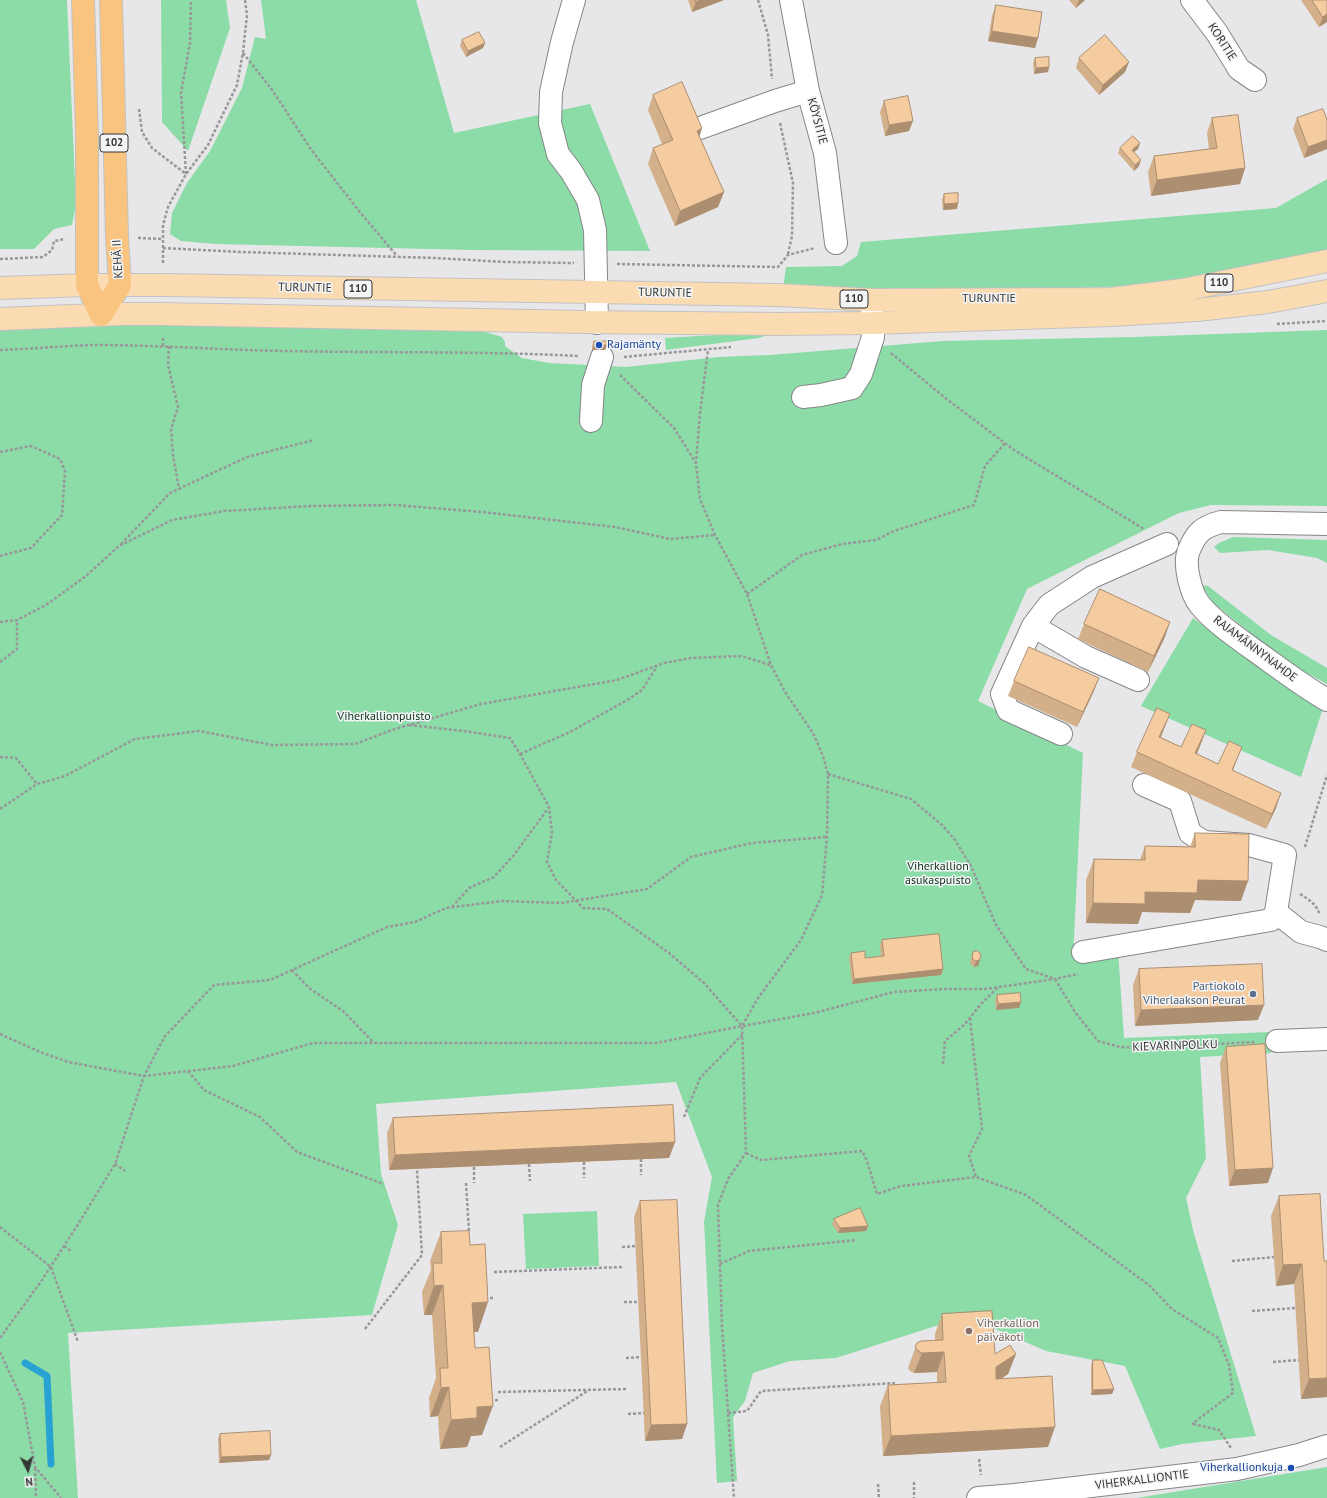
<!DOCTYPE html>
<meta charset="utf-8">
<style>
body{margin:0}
#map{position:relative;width:1327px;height:1498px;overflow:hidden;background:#e7e7e9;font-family:"PT Sans",sans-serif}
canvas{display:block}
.north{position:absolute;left:8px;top:1450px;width:40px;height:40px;-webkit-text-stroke:3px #f4f5f6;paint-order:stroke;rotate:174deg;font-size:11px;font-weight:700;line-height:16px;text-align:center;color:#353536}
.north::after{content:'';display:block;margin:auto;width:14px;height:18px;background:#353536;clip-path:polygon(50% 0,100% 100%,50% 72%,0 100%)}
</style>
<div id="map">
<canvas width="1327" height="1498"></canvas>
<div class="north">N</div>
</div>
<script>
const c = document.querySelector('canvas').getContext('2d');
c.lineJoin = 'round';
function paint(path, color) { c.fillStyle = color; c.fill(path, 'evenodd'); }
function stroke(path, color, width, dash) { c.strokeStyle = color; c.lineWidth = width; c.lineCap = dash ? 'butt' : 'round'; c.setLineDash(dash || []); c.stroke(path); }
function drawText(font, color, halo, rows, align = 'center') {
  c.font = font + ' "PT Sans",sans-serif'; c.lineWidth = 3; c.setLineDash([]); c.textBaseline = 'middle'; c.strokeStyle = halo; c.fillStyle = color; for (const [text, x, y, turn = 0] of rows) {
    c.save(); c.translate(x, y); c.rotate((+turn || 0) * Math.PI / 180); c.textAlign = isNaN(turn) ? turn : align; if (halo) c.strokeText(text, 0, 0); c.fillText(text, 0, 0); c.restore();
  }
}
const green = new Path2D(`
 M0 0H67L76 204 72 225 54 229 34 249H0Z
 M161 0H226L230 28 188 151 162 122Z
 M261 0H416L454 133 590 104 650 251 472 250 216 244 181 241 170 234 172 213 187 183 210 151 242 88 255 37 266 39Z
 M1327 179V255L1158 285 888 295 783 289 786 267 842 266 857 256 861 242 1276 208Z
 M154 324 400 327 486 332 502 337 505 342V346L522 358 549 363 626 367 718 357 770 355 943 341 1133 337 1327 330V506L1211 505 1179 513 1027 589 978 701 1083 753 1073 959 1118 950 1124 1038 1270 1032 1271 1053 1200 1057 1206 1158 1186 1198 1194 1234 1256 1436 1182 1444 1160 1449 1125 1366 1046 1351 993 1328 948 1322 836 1358 790 1361 753 1373 745 1401 733 1417 737 1481 717 1483 704 1222 712 1177 676 1082 376 1104 381 1174 398 1225 372 1315 68 1333 78 1498H0V326H97Z
 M766 332 765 336 759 338 666 350 665 338Z
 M1233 537 1327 540V563L1317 558 1268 550 1220 553 1214 547 1219 543Z
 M1204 585 1208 586 1271 635 1327 668V684L1290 664 1214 604 1204 589Z
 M1193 618 1322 711 1301 777 1141 706Z
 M597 1211 599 1266 526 1269 523 1214Z
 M1327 1467V1498H1137Z`);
const stream = new Path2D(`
 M25 1363 47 1376 51 1464`);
const path = new Path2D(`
 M758 0 768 35 772 79
 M243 53 273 91 310 148 359 211 397 256
 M139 109 142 132 152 148 186 174
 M780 123 793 183 792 236 788 254
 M186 174 181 93 190 43 191 0
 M138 238 163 239
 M163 248 241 252 435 258 505 262 574 263
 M0 259 43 257 52 250 54 241 65 239
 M163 263V225L168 207 186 174 208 145 237 85 243 52 247 15 245 0
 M617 264 778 267 788 255 815 248
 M1277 324 1327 321
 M163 346V336
 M169 346 168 365 178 407 171 429 173 455 179 489
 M0 350C31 349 62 346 93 345 158 345 222 350 286 351 384 353 482 351 579 356
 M891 353 944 397 1014 450 1144 529
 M624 357 731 347
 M620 375 674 428 696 463
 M0 452 31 446 60 459 65 471 62 515 31 548 0 556
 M121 544 170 493 247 457 314 440
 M747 594 802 555 842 544 876 540 894 531 974 505 985 466 1005 443
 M0 622 17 620 46 605 86 576 119 546 172 520 224 511 311 506 395 505 482 512 615 527 670 539 715 535
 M0 662 17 649V620
 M409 725 463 731 510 738 520 754 549 807 552 832 547 862 556 880 583 908 607 909 669 953 704 983 742 1026 746 1153 728 1179 718 1205 722 1326 734 1498
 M520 754 570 732 629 699 642 690 657 666
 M0 757 16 758 37 784
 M828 774 911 799 942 825 955 840 971 866 996 925 1026 969 1055 979
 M0 809 37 784 65 776 135 739 199 731 272 745 355 744 392 730 481 704 617 680 664 663 691 658 742 656 770 665
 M1305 847 1327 775
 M1300 894C1310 900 1316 904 1320 915
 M452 907 469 888 494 877 514 855 549 807
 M292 970 309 988 343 1011 373 1042
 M1055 979 1075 1012 1098 1041 1120 1047 1138 1048 1255 1042
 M970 1018 982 1129 969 1156 976 1177
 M743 1026 814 1013 894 992 944 989H985L1055 979 1078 974
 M0 1034 40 1052 68 1062 144 1076 233 1066 313 1043H656L742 1026 758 998 801 940 822 895 827 837 828 774 823 756 813 733 785 692 771 665 747 594 715 535 700 499 696 463 700 413 708 350
 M943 1064 945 1041 965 1024 981 1004 998 987
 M188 1071 204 1090 260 1117 297 1152 384 1184
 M684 1117 700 1078 742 1035
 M746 1153 761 1160 862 1151 867 1161 877 1194 901 1186 976 1177 1026 1195 1149 1285 1172 1309 1218 1338 1229 1365 1233 1393 1192 1424
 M641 1159V1175
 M584 1162V1178
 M115 1164 125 1171
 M529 1164 530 1181
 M474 1167V1183
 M466 1183 469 1232
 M0 1227 51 1267 78 1342
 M64 1246 72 1252
 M622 1247 636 1246
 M1232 1261 1274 1257
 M720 1264 749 1251 857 1240
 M494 1272 623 1267
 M485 1298H495
 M624 1302H638
 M1252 1311 1296 1308
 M365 1329 422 1255 417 1169
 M0 1338 40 1283 77 1226 115 1164 144 1076 165 1036 214 985 270 980 387 927 415 922 446 908 502 901 561 903 647 889 691 857 752 843 827 837
 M0 1352 23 1402 35 1467 61 1498
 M626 1358 641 1357
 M1273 1362 1299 1360
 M498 1392 627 1389
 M490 1401 498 1400
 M728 1413 747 1411 761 1391 895 1383
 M628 1414 644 1413
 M1193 1424 1219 1430 1231 1448
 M500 1447 589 1390
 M979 1459 981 1475
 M35 1468 36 1498
 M914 1482V1498
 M878 1484 879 1498`);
const minor = new Path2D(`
 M574 0 562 42 551 92 550 123 558 154 571 171 588 200 595 230 597 323
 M791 0 808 91 825 153 836 243
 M1192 0 1217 33 1239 69 1255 80
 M700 128 775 101 808 91
 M803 397 821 395 852 388 861 374 873 337 872 300
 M591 421 593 385 602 357
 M1327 524 1221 522C1202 527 1196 533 1189 550 1183 564 1191 594 1200 605 1215 623 1235 636 1254 650 1278 667 1301 685 1327 700
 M1033 626 1086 657 1138 680
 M1061 734 1008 710 1002 694 1033 626 1049 605 1092 577 1167 544
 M1144 785 1180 801 1190 833 1204 842 1249 845 1285 855 1276 912
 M1083 952 1271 920 1276 912 1301 932 1320 937 1327 940
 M1277 1041 1327 1039
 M978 1498 1015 1495 1237 1469 1299 1455 1327 1446`);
const major = new Path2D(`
 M0 288 87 285H163L778 295 872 300 1111 299 1183 290 1327 261
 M0 319 121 314H163L585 322 777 324 872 323 1112 315 1197 310 1268 302 1327 291`);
const highway = new Path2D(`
 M83 0 87 135V285L101 315
 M101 315 120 285 117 237 111 0`);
const wall = new Path2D(`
 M688 0H724L692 12Z
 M1069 0H1085L1076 8Z
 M1301 0H1327V22L1319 27Z
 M996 5 1038 38 1035 48 988 41 992 16Z
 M462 40 485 43 483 48 466 57 460 46Z
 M1035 58 1049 67 1048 72 1034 74 1033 63Z
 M1079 58 1129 62 1125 72 1099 95 1076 68Z
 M653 95 702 128 699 136 724 192 718 207 675 226 648 164 653 148 662 144 648 110Z
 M884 101 909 131 885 136 880 112Z
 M1212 118 1245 168 1240 184 1151 196 1148 172 1154 156 1209 149 1207 133Z
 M1297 118 1327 120V149L1304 158 1293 129Z
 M1140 143 1138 149 1134 152 1139 166 1134 171 1118 153 1120 148Z
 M944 194 958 203 957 209 943 210 942 200Z
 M594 341 607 345 605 350H592V346Z
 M1084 624 1165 637 1148 672 1078 639Z
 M1099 678 1093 693 1077 727 1008 696 1014 681Z
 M1164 729 1161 737 1181 747 1206 730 1197 754 1218 764 1236 762 1233 771 1276 808 1266 829 1131 767 1137 752Z
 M1195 833 1241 901 1195 900 1190 913 1142 912 1138 924 1086 923V880L1094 859 1140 860 1145 846 1190 847Z
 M882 940 943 969 941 975 852 984 849 958 851 953 865 958 881 956 880 945Z
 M973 952 981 957 978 966 974 967 970 964 971 958Z
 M1139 969 1258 1020 1135 1026 1133 985Z
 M997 995 1019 1008 996 1010 995 1000Z
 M1226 1047 1268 1183 1229 1186 1220 1063Z
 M393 1118 675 1142 669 1158 389 1170 387 1133Z
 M1279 1196 1324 1261 1327 1397 1301 1399 1294 1284 1276 1286 1271 1216Z
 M640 1201 687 1424 682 1439 645 1441 634 1217Z
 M834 1219 868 1226 866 1231 838 1233 832 1224Z
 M441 1232 470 1245 478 1332H474L482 1435 471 1436 467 1447 440 1449 438 1416 430 1417 429 1398 436 1378 432 1315H424L422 1292 431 1270 430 1261Z
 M942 1314 995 1354H1016L1008 1374 1001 1379 1048 1447 883 1456 880 1406 888 1385 937 1383V1372L914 1373 910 1371 908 1368 917 1343 935 1340V1334Z
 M1093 1360 1114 1389 1112 1394 1091 1395V1365Z
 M220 1434 271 1455 269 1460 219 1463 218 1439Z`);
const shadedWall = new Path2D(`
 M701 0H724L692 12 696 2Z
 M1079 0H1085L1076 8Z
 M1327 14V22L1319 27 1323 17Z
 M992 31 1038 38 1035 48 988 41Z
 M485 43 483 48 466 57 468 51Z
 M1129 62 1125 72 1099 95 1103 85Z
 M1049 67 1048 72 1034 74 1036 68Z
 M913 121 909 131 885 136 889 125Z
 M702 128 697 144V131Z
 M1327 140V149L1304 158 1308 147Z
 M1140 143 1138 149 1130 155 1132 150Z
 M1141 160 1139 166 1134 171 1135 165Z
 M1245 168 1240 184 1151 196 1157 180Z
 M724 192 718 207 675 226 680 211Z
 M958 203 957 209 943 210 944 204Z
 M594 345H607L605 350H592Z
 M1170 622 1165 637 1148 672 1154 656Z
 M1099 678 1093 693 1077 727 1083 712Z
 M1170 714 1164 729 1154 752 1159 737Z
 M1206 730 1200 746 1190 769 1195 753Z
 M1242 747 1236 762 1226 786 1232 770Z
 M1281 793 1276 808 1266 829 1272 814Z
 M1198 880 1248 881 1241 901 1195 900 1190 913 1142 912 1138 924 1086 923 1093 903Z
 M981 957 978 966 974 967 976 961Z
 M943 969 941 975 852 984 854 979Z
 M1021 1002 1019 1008 996 1010 998 1004Z
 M1264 1005 1258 1020 1135 1026 1141 1010Z
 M675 1142 669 1158 389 1170 395 1155Z
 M1273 1168 1268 1183 1229 1186 1235 1170Z
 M868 1226 866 1231 838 1233 840 1228Z
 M1302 1264 1294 1284 1276 1286 1283 1265Z
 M443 1285 432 1315H424L434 1286Z
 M488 1302 478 1332H462L472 1303Z
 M944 1352 937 1372 914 1373 922 1353Z
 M1016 1354 1008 1374 989 1387 996 1367Z
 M1327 1378V1397L1301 1399 1309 1379Z
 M449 1387 438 1416 430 1417 441 1388Z
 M1114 1389 1112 1394 1091 1395 1093 1390Z
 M493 1406 482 1435 471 1436 467 1447 440 1449 451 1420 477 1407Z
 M687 1424 682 1439 645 1441 651 1425Z
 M1055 1427 1048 1447 883 1456 891 1436Z
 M271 1455 269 1460 219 1463 221 1457Z`);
const building = new Path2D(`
 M695 0H701L696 2Z
 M1312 0H1327V14L1323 17Z
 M996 5 1042 12 1038 38 992 31Z
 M479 32 485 43 468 51 462 40Z
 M1105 35 1129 62 1103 85 1079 58Z
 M1049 57V67L1036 68 1035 58Z
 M682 82 702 128 697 131 724 192 680 211 653 148 673 140 653 95Z
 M908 96 913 121 889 125 884 101Z
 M1323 109 1327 120V140L1308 147 1297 118Z
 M1238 115 1245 168 1157 180 1154 156 1217 148 1212 118Z
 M1133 136 1140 143 1132 150 1141 160 1135 165 1120 148Z
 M958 193V203L944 204V194Z
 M594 341H607V345H594Z
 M1100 589 1170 622 1154 656 1084 624Z
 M1029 647 1099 678 1083 712 1014 681Z
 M1157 708 1170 714 1159 737 1181 747 1192 724 1206 730 1195 753 1218 764 1229 741 1242 747 1232 770 1281 793 1272 814 1137 752Z
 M1195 833 1249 834 1248 881 1198 880 1197 893 1145 892V904L1093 903 1094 859 1145 860V846L1195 847Z
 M939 934 943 969 854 979 851 953 865 951V958L884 956 882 940Z
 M977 951 980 953 981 957 979 960 976 961 972 959 973 952Z
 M1262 964 1264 1005 1141 1010 1139 969Z
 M1020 993 1021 1002 998 1004 997 995Z
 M1265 1044 1273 1168 1235 1170 1226 1047Z
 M673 1105 675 1142 395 1155 393 1118Z
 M1320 1194 1324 1261H1327V1378L1309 1379 1302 1264 1283 1265 1279 1196Z
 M677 1200 687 1424 651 1425 640 1201Z
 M860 1208 868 1226 840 1228 834 1219Z
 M469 1231 470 1245 485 1244 488 1302 472 1303 475 1348 489 1347 493 1406 477 1407V1418L451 1420 449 1387 441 1388 440 1368H448L443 1285 434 1286 433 1263H442L441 1232Z
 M992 1311 995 1354 1010 1345 1016 1354 996 1367V1379L1052 1376 1055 1427 891 1436 888 1385 946 1382 944 1352 922 1353 918 1351 915 1347 917 1343 921 1341 943 1340 942 1314Z
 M1093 1360H1102L1114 1389 1093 1390Z
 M270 1431 271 1455 221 1457 220 1434Z`);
const markers = [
 [599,345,4,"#1a4fb4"],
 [1253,994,4,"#5c6f8a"],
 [969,1331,4,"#8d6e63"],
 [1291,1468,4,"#1a4fb4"]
];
const shields = [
 [114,143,28],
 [1219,283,28],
 [358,289,28],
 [854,299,28]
];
const shieldNames = [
 ["102",114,143],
 ["110",1219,283],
 ["110",358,289],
 ["110",854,299]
];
const streetNames = [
 ["KORITIE",1222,42,57],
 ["KÖYSITIE",817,121,75],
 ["KEHÄ II",118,259,-93],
 ["TURUNTIE",305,288,1],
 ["TURUNTIE",665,293,1],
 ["TURUNTIE",989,299],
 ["RAJAMÄNNYNAHDE",1255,649,37],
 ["KIEVARINPOLKU",1175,1046,-2],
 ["VIHERKALLIONTIE",1142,1480,-7]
];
const transitNames = [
 ["Rajamänty",607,345],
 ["Viherkallionkuja",1283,1468,"right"]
];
const parkNames = [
 ["Viherkallionpuisto",384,717],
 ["Viherkallion",938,867],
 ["asukaspuisto",938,881]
];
const serviceNames = [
 ["Partiokolo",1245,987],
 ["Viherlaakson Peurat",1245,1001]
];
const educationNames = [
 ["Viherkallion",977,1324],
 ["päiväkoti",977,1338]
];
paint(green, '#8bdca7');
stroke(stream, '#27a2d2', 7);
stroke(minor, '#858687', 24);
stroke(major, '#c2c2c3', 24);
stroke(highway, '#c2c2c3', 24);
stroke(path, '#98989a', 2.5, [3, 2]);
stroke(minor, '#fff', 22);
stroke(major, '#fbdcb2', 22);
stroke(highway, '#f8c47f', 22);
paint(wall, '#d3af8a');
paint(shadedWall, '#ac8e70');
paint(building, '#f5cba0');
stroke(building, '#ac8e70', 1);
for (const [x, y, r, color] of markers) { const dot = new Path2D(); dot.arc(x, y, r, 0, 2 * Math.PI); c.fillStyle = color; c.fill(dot); stroke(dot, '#f4f5f6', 1.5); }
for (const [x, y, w] of shields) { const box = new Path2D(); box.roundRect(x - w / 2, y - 9, w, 18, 3); c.fillStyle = '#f4f5f6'; c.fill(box); stroke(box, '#353536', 1); }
drawText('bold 11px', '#353536', null, shieldNames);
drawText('12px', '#353536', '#f4f5f6', streetNames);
drawText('12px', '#164399', '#f4f5f6', transitNames, 'left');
drawText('12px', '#0c341d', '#f4f5f6', parkNames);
drawText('12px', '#4e5e75', '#f4f5f6', serviceNames, 'right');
drawText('12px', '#785e54', '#f4f5f6', educationNames, 'left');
</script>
